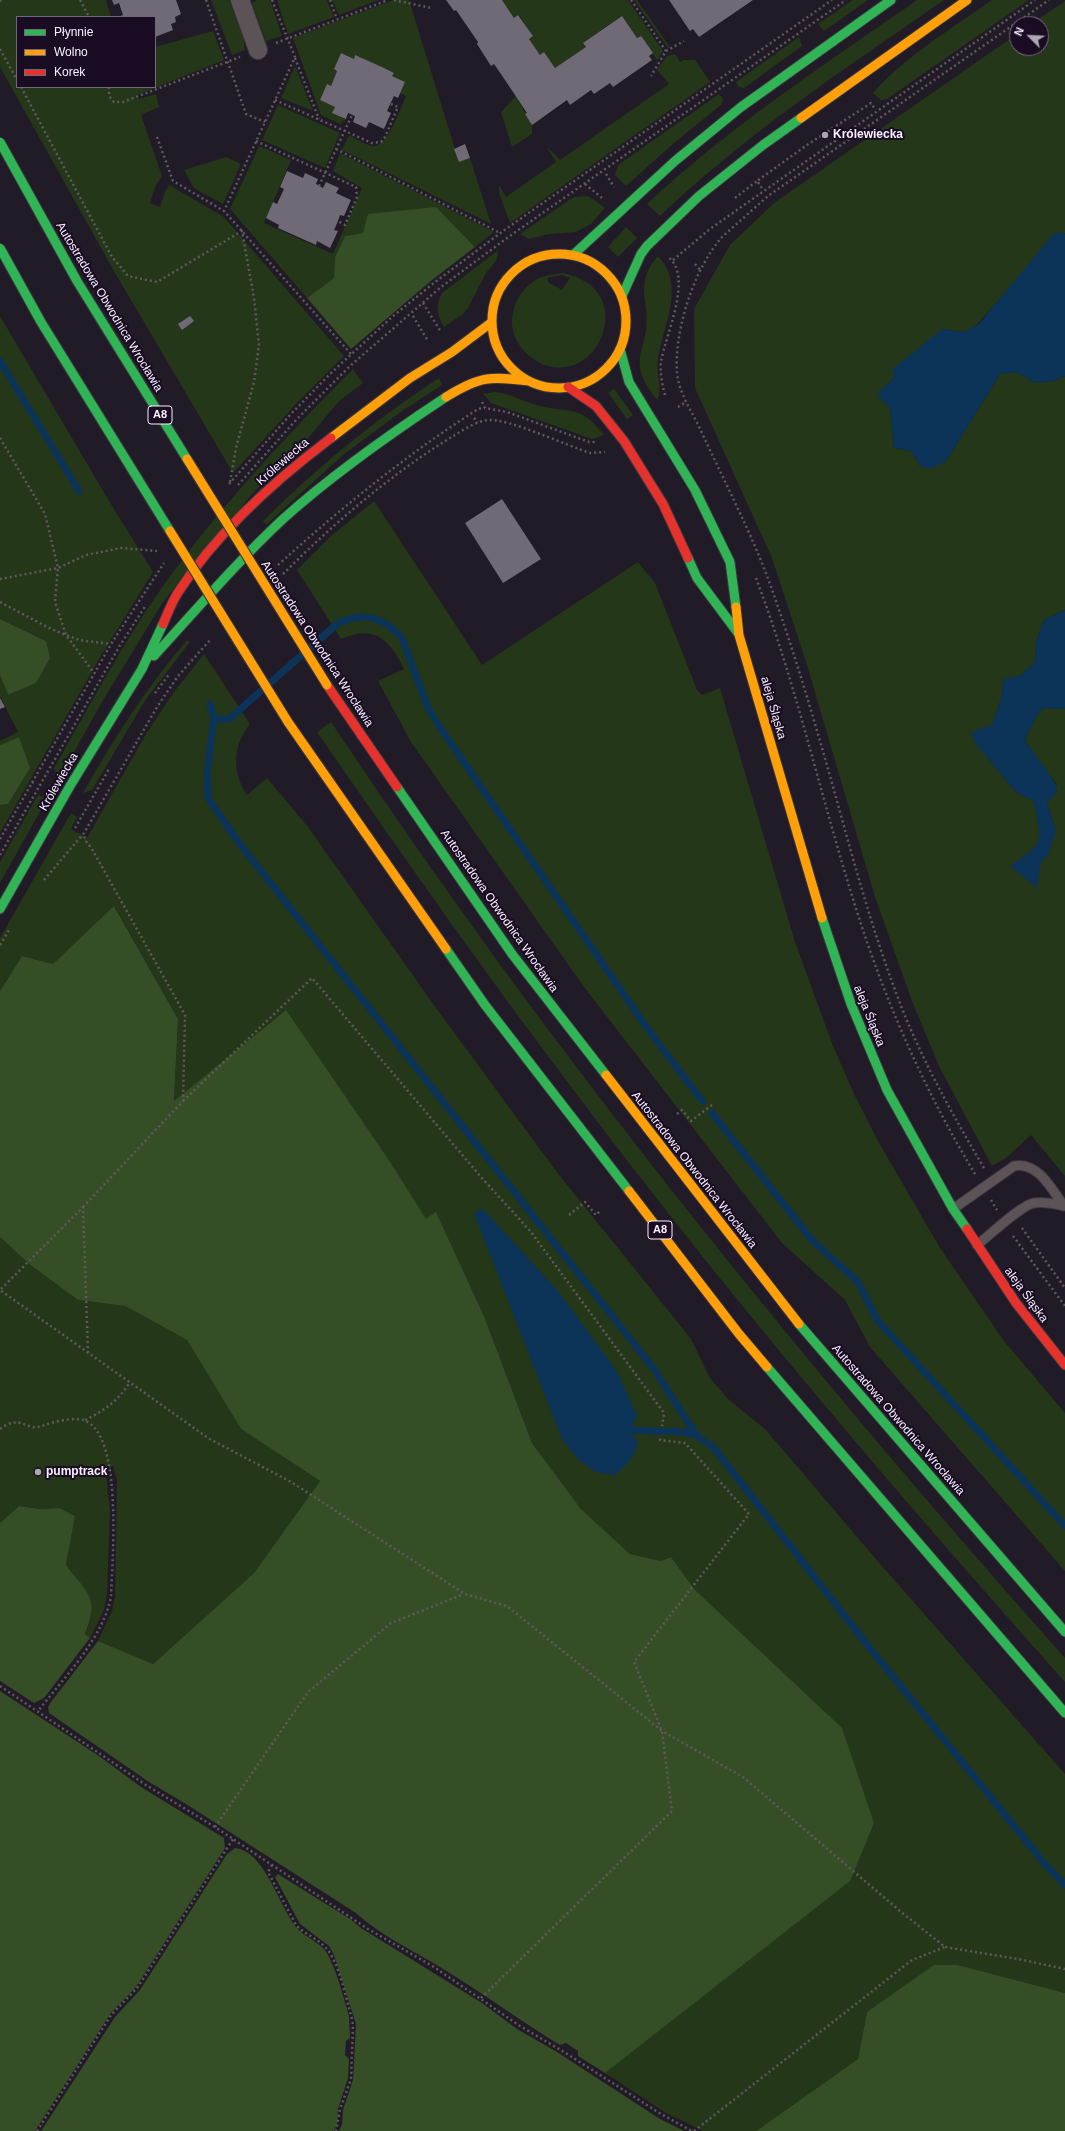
<!DOCTYPE html>
<meta charset="utf-8">
<style>
body{margin:0}
#map{position:relative;width:1065px;height:2131px;overflow:hidden;background:#211b27;font-family:Helvetica,sans-serif}
canvas{display:block}
.legend{position:absolute;left:16px;top:16px;width:140px;height:72px;box-sizing:border-box;background:#190c23;border:1px solid #72687b;margin:0;padding:5px 7px;list-style:none;font-size:12px;color:#f8f1ff}
.legend li{display:flex;align-items:center;gap:8px;height:20px}
.legend b{width:20px;border:1px solid #72687b}
.north{position:absolute;left:1009px;top:16px;width:40px;height:40px;box-sizing:border-box;background:#190c23;border:1px solid #72687b;border-radius:50%;rotate:294deg;font-size:11px;font-weight:700;line-height:16px;text-align:center;color:#f8f1ff}
.north::after{content:'';display:block;margin:auto;width:14px;height:18px;background:#ada6b3;clip-path:polygon(50% 0,100% 100%,50% 72%,0 100%)}
</style>
<div id="map">
<canvas width="1065" height="2131"></canvas>
<ul class="legend">
<li><b style="height:5px;background:#30b455"></b>Płynnie</li>
<li><b style="height:5px;background:#ff9f0a"></b>Wolno</li>
<li><b style="height:5px;background:#e5322d"></b>Korek</li>
</ul>
<div class="north">N</div>
</div>
<script>
const c = document.querySelector('canvas').getContext('2d');
c.lineJoin = 'round';
function paint(path, color) { c.fillStyle = color; c.fill(path, 'evenodd'); }
function stroke(path, color, width, dash) { c.strokeStyle = color; c.lineWidth = width; c.lineCap = dash ? 'butt' : 'round'; c.setLineDash(dash || []); c.stroke(path); }
function drawText(font, color, halo, rows, align = 'center') {
  c.font = font + ' Helvetica,sans-serif'; c.lineWidth = 4; c.setLineDash([]); c.textBaseline = 'middle'; c.strokeStyle = halo; c.fillStyle = color; for (const [text, x, y, turn = 0] of rows) {
    c.save(); c.translate(x, y); c.rotate((+turn || 0) * Math.PI / 180); c.textAlign = isNaN(turn) ? turn : align; if (halo) c.strokeText(text, 0, 0); c.fillText(text, 0, 0); c.restore();
  }
}
const green = new Path2D(`
 M0 0H106L111 17H17V87H155V47L213 31 224 60 137 95 139 99 156 94 159 107 141 115 162 176 156 185 150 203 160 207 165 192 169 185 224 217 344 356 296 404 233 473 115 273 0 67Z
 M211 0H229L243 37 245 50 232 55Z
 M257 0H270L282 36 266 41 252 3Z
 M277 0H327L334 17 288 34Z
 M332 0H379L339 15Z
 M393 0H409L459 162 470 158 491 224 342 150 349 135C356 139 364 144 372 146 387 149 401 107 406 96L400 93 405 82 392 76 393 73 355 56 354 59 341 53 334 69 337 71 331 86 327 84 320 100 335 107 333 113 346 119 340 124 321 115 293 38Z
 M502 0H628L663 51 657 60 641 36 637 38 621 16 583 43 586 47 555 68 544 52 540 55 529 39 533 36 519 15 514 18Z
 M634 0H637L670 47 668 48Z
 M853 0H868L824 31 818 24Z
 M917 0H944C846 68 746 134 660 216L647 204C729 127 824 65 917 0Z
 M992 0H1029L887 99 881 100 873 93C907 55 951 29 992 0Z
 M1065 1V234L1059 232 974 328 963 332 942 329 878 394 890 409 894 448 911 451 920 466 946 461 1000 374 1016 372 1036 383 1053 381 1065 376V610L1044 620 1036 642 1035 662 1021 675 1004 680 1001 699 992 725 987 757 1016 792 1034 802 1041 837 1036 848 1041 862 1056 831 1047 803 1057 784 1043 768 1025 740 1037 715 1044 708 1065 709V1176L1031 1135 1006 1158 992 1166 939 1066 912 1001 875 897 807 665 772 558 695 388 694 309 730 245 774 203 1017 34V48H1041V24H1031Z
 M799 37 802 46 744 88 739 87 736 82Z
 M675 54 680 62 684 60H695L710 82 510 223 499 193V185L506 197 556 162 547 148 554 153 560 160 669 84 657 70 667 56Z
 M295 66 313 111 281 98Z
 M719 94 723 99 721 105 674 143 626 186 615 175 618 165Z
 M516 96 532 125V134L512 147 501 112Z
 M278 105 340 133 325 168 262 140Z
 M259 146 291 160 264 223 333 254 362 188 333 171 340 153 494 232 475 247 436 207 363 233 345 236 335 257 334 278 307 298 230 209Z
 M226 157 241 164 223 204 194 188 184 170Z
 M587 196 593 199 605 208 591 224 576 232 549 234 529 239 520 234 569 200 575 197Z
 M626 227 637 238 618 257 608 247Z
 M497 251 498 255 496 261 486 273 468 308 463 314 444 327C437 314 435 306 442 293Z
 M658 256C687 287 662 326 658 361 656 374 663 389 657 400 650 391 642 380 640 368 638 354 645 342 646 329 650 299 633 285 658 256Z
 M563 273C569 275 575 276 580 279 631 301 598 383 545 365 531 360 521 350 515 337 505 314 521 282 545 276 551 274 557 274 563 273ZM562 275 570 278 562 290 549 283 547 278Z
 M0 316 109 501 153 572 102 654 0 833V805L8 804 19 737 0 745V741L18 732 0 696V675L8 695 36 683 46 641 0 619Z
 M353 369 363 383 339 401 304 443 253 493 163 602 102 702 59 779 57 778 54 768C89 707 122 644 163 586 219 508 285 437 353 369Z
 M439 378 442 385 402 411 343 455 266 525 263 521C320 465 372 422 439 378Z
 M614 389 633 415 627 419 608 393Z
 M495 392C510 393 521 401 536 405 568 414 580 403 604 435L592 439 491 403 483 394Z
 M374 501 482 665 638 562 655 583 697 690 702 695 720 688 795 942 833 1046 855 1096 878 1141 940 1248 1004 1341 1065 1413V1571L870 1347 845 1300 782 1243 584 987 411 742 378 681 404 669C390 640 374 624 341 639L297 570 331 536Z
 M187 640 190 642 146 699 92 790 83 793C114 738 147 687 187 640Z
 M204 654 250 724C232 746 232 772 247 795L267 778 308 827 436 1008 556 1171 691 1339 710 1378 727 1398 766 1430 881 1565 1065 1774V1993L958 1965 867 2012 858 2059 756 2131H703L666 2113 605 2073 695 1590 671 1557 661 1561 630 1554 581 1509 532 1443 484 1316 436 1213 426 1220 389 1160 285 1011 174 1102 178 1019 115 907 53 964 22 956 0 991V938L71 813 77 817 71 829 87 838 146 734 174 692Z
 M331 722C551 1053 801 1361 1065 1658V1682C894 1490 726 1294 572 1088 484 972 400 852 317 732Z
 M38 795 47 799 0 883V862Z
 M0 1237 29 1264 78 1300 125 1306 187 1340 241 1429 320 1481 254 1573 153 1664 98 1641 112 1611 115 1597 117 1481 113 1465 106 1474 110 1510 107 1596 104 1610 90 1638 85 1635C100 1598 88 1594 66 1565L75 1516 59 1508 40 1509 19 1506 0 1523Z`);
const forest = new Path2D(`
 M436 207 475 247 432 280 351 349 307 298 334 278 335 257 345 236 363 233 368 214Z
 M0 619 46 641 50 658 36 683 8 695 0 675Z
 M19 737 30 768 8 804 0 805V745Z
 M114 906 178 1019 174 1101 286 1010 389 1160 426 1219 436 1212 484 1316 532 1443 581 1509 630 1554 661 1561 671 1557 695 1590 842 1728 874 1823 850 1881 605 2073 578 2056V2051L566 2043 560 2045C519 2020 481 1992 440 1967 412 1950 380 1935 356 1913L186 1804 149 1782 49 1713 48 1707 51 1702 98 1641 153 1664 254 1573 320 1481 241 1429 187 1340 125 1306 78 1300 29 1264 0 1237V991L22 956 53 964Z
 M19 1506 40 1509 59 1508 75 1516 66 1565C88 1594 100 1597 85 1634L90 1638 44 1698 34 1703 0 1681V1523Z
 M0 1691 99 1756 141 1787 224 1838 225 1848 136 1987 110 2014 35 2131H0Z
 M235 1848C267 1852 279 1910 299 1930 308 1939 322 1943 328 1955 338 1974 343 1996 349 2016L350 2038 346 2041 345 2055 349 2059 348 2078 338 2109 337 2124 334 2131H41L115 2017 140 1990 227 1854Z
 M278 1874 350 1919 361 1928 482 2003 517 2029 557 2052 660 2119 684 2131H339L342 2124 343 2110 353 2080 356 2024 334 1955 329 1946 300 1924 275 1877Z
 M934 1965H958L1065 1993V2131H756L858 2059 867 2012Z`);
const water = new Path2D(`
 M1059 232 1065 234V376L1053 381 1036 383 1016 372 1000 374 946 461 931 469 920 466 911 451 894 448 890 409 877 394 893 379V369L942 329 963 332 978 325 1054 233Z
 M1065 610V709L1044 708 1037 715 1025 740C1032 752 1057 781 1058 791L1047 803 1056 831 1047 857 1041 862 1037 888 1010 866C1046 841 1042 844 1034 802L1016 792 975 743 971 732 992 725 1001 699 1004 679 1021 675 1035 662 1036 642 1044 620Z
 M483 1209 557 1290 616 1370 637 1415 631 1430 638 1444C632 1459 627 1466 614 1475L596 1472 578 1459 562 1439 474 1213Z`);
const stream = new Path2D(`
 M0 361 79 491
 M210 704 214 719 207 772 208 798 239 843 654 1369 696 1435 714 1448 865 1642 1044 1863 1065 1885
 M214 719H229L337 624C363 611 382 616 402 638L428 708 441 729 647 1028 703 1102
 M712 1113 812 1240 858 1282 878 1321 1065 1526
 M631 1430 684 1432 696 1435`);
const building = new Path2D(`
 M112 0H176L181 14 175 17 176 22 171 24 173 30 155 37V17H118L123 15 119 3 114 5Z
 M446 0H502L514 18 518 15 533 36 529 39 540 55 544 52 555 68 586 47 583 43 622 16 637 38 641 36 644 40 653 53 649 56 652 60 613 87 610 83 594 94 591 90 570 105 567 100 532 125 525 114 527 113 505 80 494 64 491 66 477 44 478 42 456 10 454 11Z
 M669 0H753L699 37 693 29 690 31Z
 M341 53 354 59 355 55 384 68 394 73 392 76 405 82 398 98 394 96 387 111 391 113 384 129 369 122 366 128 353 122 355 116 348 113 346 119 332 113 335 107 320 100 327 84 331 86 337 71 334 69Z
 M465 144 470 158 459 162 454 149Z
 M287 171 303 178 305 173 318 179 316 184 323 188 326 182 339 188 336 193 351 200 344 216 340 215 338 221 334 230 338 231 330 248 317 241 316 245 278 228 279 225 266 218 273 202 277 204 284 189 280 187Z
 M190 316 194 321 182 330 178 324Z
 M502 499 541 559 503 583 465 523Z
 M0 698 5 707 0 709Z`);
const path = new Path2D(`
 M80 0 89 17
 M206 0 246 114 265 122
 M272 0 295 57 224 211 351 354
 M330 0 337 19
 M394 0 431 8
 M631 0 666 51 651 76
 M0 1 1 0
 M276 43 388 0
 M0 49 17 80
 M666 51 684 41
 M295 58 319 119
 M21 87 112 257 128 276 157 282 242 231 254 298 259 345 254 382 236 448 230 482
 M109 87V96L114 102H123L240 57
 M275 100 372 143 381 142 385 137 398 107 391 104
 M157 137 173 181 224 211
 M256 141 356 187 357 197 345 225 338 221
 M336 149 500 233
 M606 174 614 187
 M585 184 602 198
 M319 186 352 115
 M762 188 757 181 807 145 871 103 875 109
 M735 198 757 181
 M673 260 710 229 1035 0
 M695 264 701 271
 M423 303 441 332
 M413 316 428 341
 M665 395C662 384 660 374 661 362 665 336 694 276 668 257
 M482 402 485 408 507 412 589 442H597
 M678 407 686 402
 M474 418 478 422
 M0 438 45 514 58 568 55 602 66 635 94 673
 M229 484 290 415 331 373 392 317 435 282 503 231 832 0
 M238 485 296 420 350 366 441 287 507 238 846 0
 M278 565C341 508 406 455 478 409L485 408
 M283 574C333 524 390 475 450 438 462 431 475 421 489 420 507 418 568 446 590 453L605 452
 M756 578C801 697 826 822 867 942 895 1023 931 1101 975 1174
 M0 579 58 568 86 555 121 548 157 551
 M0 602 51 629 79 640 111 644
 M155 693 170 673
 M32 782 36 784
 M75 828 109 769
 M0 839 111 644 164 563
 M0 855 119 647 146 605
 M44 880 84 833 157 707 178 676 211 639
 M0 945 9 930
 M183 1101 312 978 481 1177 531 1232 664 1413 662 1426
 M677 1114 682 1110 691 1121 712 1105
 M984 1168C955 1119 927 1069 905 1016 877 946 857 874 837 801 817 729 795 654 770 584 751 532 725 483 702 433 693 413 679 394 677 373 674 330 694 269 722 237L768 196 1049 0
 M991 1200 997 1210
 M83 1207 183 1101 185 1015 92 849 85 840 84 833
 M569 1215 585 1202 596 1215 601 1210
 M1022 1228 1065 1288
 M1013 1236 1065 1306
 M88 1353 83 1207 0 1290 208 1438 291 1482 465 1594 507 1606 662 1731 743 1777 900 1911 945 1947 1018 1959 1065 1969
 M85 1420C104 1411 119 1400 130 1382
 M0 1429C22 1413 25 1432 42 1426 53 1422 71 1417 83 1420 124 1432 112 1563 111 1596 104 1637 63 1679 38 1711
 M0 1686 146 1785 215 1827 368 1929 434 1967 520 2026 564 2052 661 2114 692 2131
 M215 1827 308 1692 391 1623 464 1594
 M272 1865 268 1872 296 1925C304 1934 317 1938 326 1948 339 1962 345 1996 351 2015L353 2024 351 2079 340 2109 336 2131
 M481 1998 672 1811 662 1731 634 1662 749 1514 685 1443 660 1440 661 1436
 M37 2131 111 2015 137 1988 154 1962 233 1839
 M694 2131 912 1960 945 1947`);
const lane = new Path2D(`
 M953 1209 1014 1166C1038 1161 1052 1190 1064 1206
 M977 1245C989 1236 1021 1205 1034 1203 1044 1201 1055 1204 1064 1206`);
const street = new Path2D(`
 M240 0 258 50`);
const fast = new Path2D(`
 M573 255 675 161 741 107 891 0
 M622 296 641 254 647 246 699 196 763 145 801 118
 M620 349 629 382 695 490 730 562 736 607
 M688 558 697 578 738 633
 M154 656C196 610 237 562 283 519 333 474 390 434 446 397
 M397 787 512 954 606 1075
 M0 909 70 786 142 669 163 624
 M822 918 851 1004 887 1090 953 1209 967 1229
 M446 949 485 1005 629 1191
 M799 1324 1065 1632
 M767 1367 1065 1713`);
const slow = new Path2D(`
 M801 118 967 0
 M492 321a67 67 0 1 1 134 0a67 67 0 1 1-134 0Z
 M446 397C480 376 490 376 529 381
 M331 438 410 378 452 352 492 322
 M736 607 739 635 822 918
 M288 722 446 949
 M606 1075 799 1324
 M629 1191 739 1334 767 1367`);
const jam = new Path2D(`
 M568 387 596 406 624 441 663 504 688 558
 M163 624C168 613 172 601 179 591 218 531 274 481 331 438
 M327 685 397 787
 M967 1229 1016 1303 1065 1365`);
const fastBridge = new Path2D(`
 M0 142 77 281 187 459
 M0 248 41 322 170 531`);
const slowBridge = new Path2D(`
 M187 459 327 685
 M170 531 288 722`);
const markers = [
 [825,135,4,"#ada6b3"],
 [38,1472,4,"#ada6b3"]
];
const shields = [
 [160,415,24],
 [660,1230,24]
];
const shieldNames = [
 ["A8",160,415],
 ["A8",660,1230]
];
const poiNames = [
 ["Królewiecka",833,135],
 ["pumptrack",46,1472]
];
const streetNames = [
 ["Autostradowa Obwodnica Wrocławia",109,307,59],
 ["Królewiecka",283,462,-41],
 ["Autostradowa Obwodnica Wrocławia",317,644,57],
 ["aleja Śląska",773,708,74],
 ["Królewiecka",59,782,-60],
 ["Autostradowa Obwodnica Wrocławia",499,911,55],
 ["aleja Śląska",869,1016,68],
 ["Autostradowa Obwodnica Wrocławia",694,1170,52],
 ["aleja Śląska",1026,1295,54],
 ["Autostradowa Obwodnica Wrocławia",898,1420,49]
];
paint(green, '#243719');
paint(forest, '#354e26');
paint(water, '#0c3459');
stroke(stream, '#0c3459', 7);
paint(building, '#706a76');
stroke(lane, '#3b3640', 11);
stroke(street, '#3b3640', 20);
stroke(fast, '#3b3640', 11);
stroke(slow, '#3b3640', 11);
stroke(jam, '#3b3640', 11);
stroke(path, '#60595e', 2.5, [2, 3]);
stroke(lane, '#5c5356', 9);
stroke(street, '#5c5356', 18);
stroke(fast, '#30b455', 9);
stroke(slow, '#ff9f0a', 9);
stroke(jam, '#e5322d', 9);
stroke(fastBridge, '#3b3640', 11, []);
stroke(slowBridge, '#3b3640', 11, []);
stroke(fastBridge, '#30b455', 9);
stroke(slowBridge, '#ff9f0a', 9);
for (const [x, y, r, color] of markers) { const dot = new Path2D(); dot.arc(x, y, r, 0, 2 * Math.PI); c.fillStyle = color; c.fill(dot); stroke(dot, '#190c23', 1.5); }
for (const [x, y, w] of shields) { const box = new Path2D(); box.roundRect(x - w / 2, y - 9, w, 18, 3); c.fillStyle = '#190c23'; c.fill(box); stroke(box, '#f8f1ff', 1); }
drawText('bold 11px', '#f8f1ff', null, shieldNames);
drawText('bold 12px', '#f8f1ff', '#190c23', poiNames, 'left');
drawText('12px', '#f8f1ff', '#190c23', streetNames);
</script>
